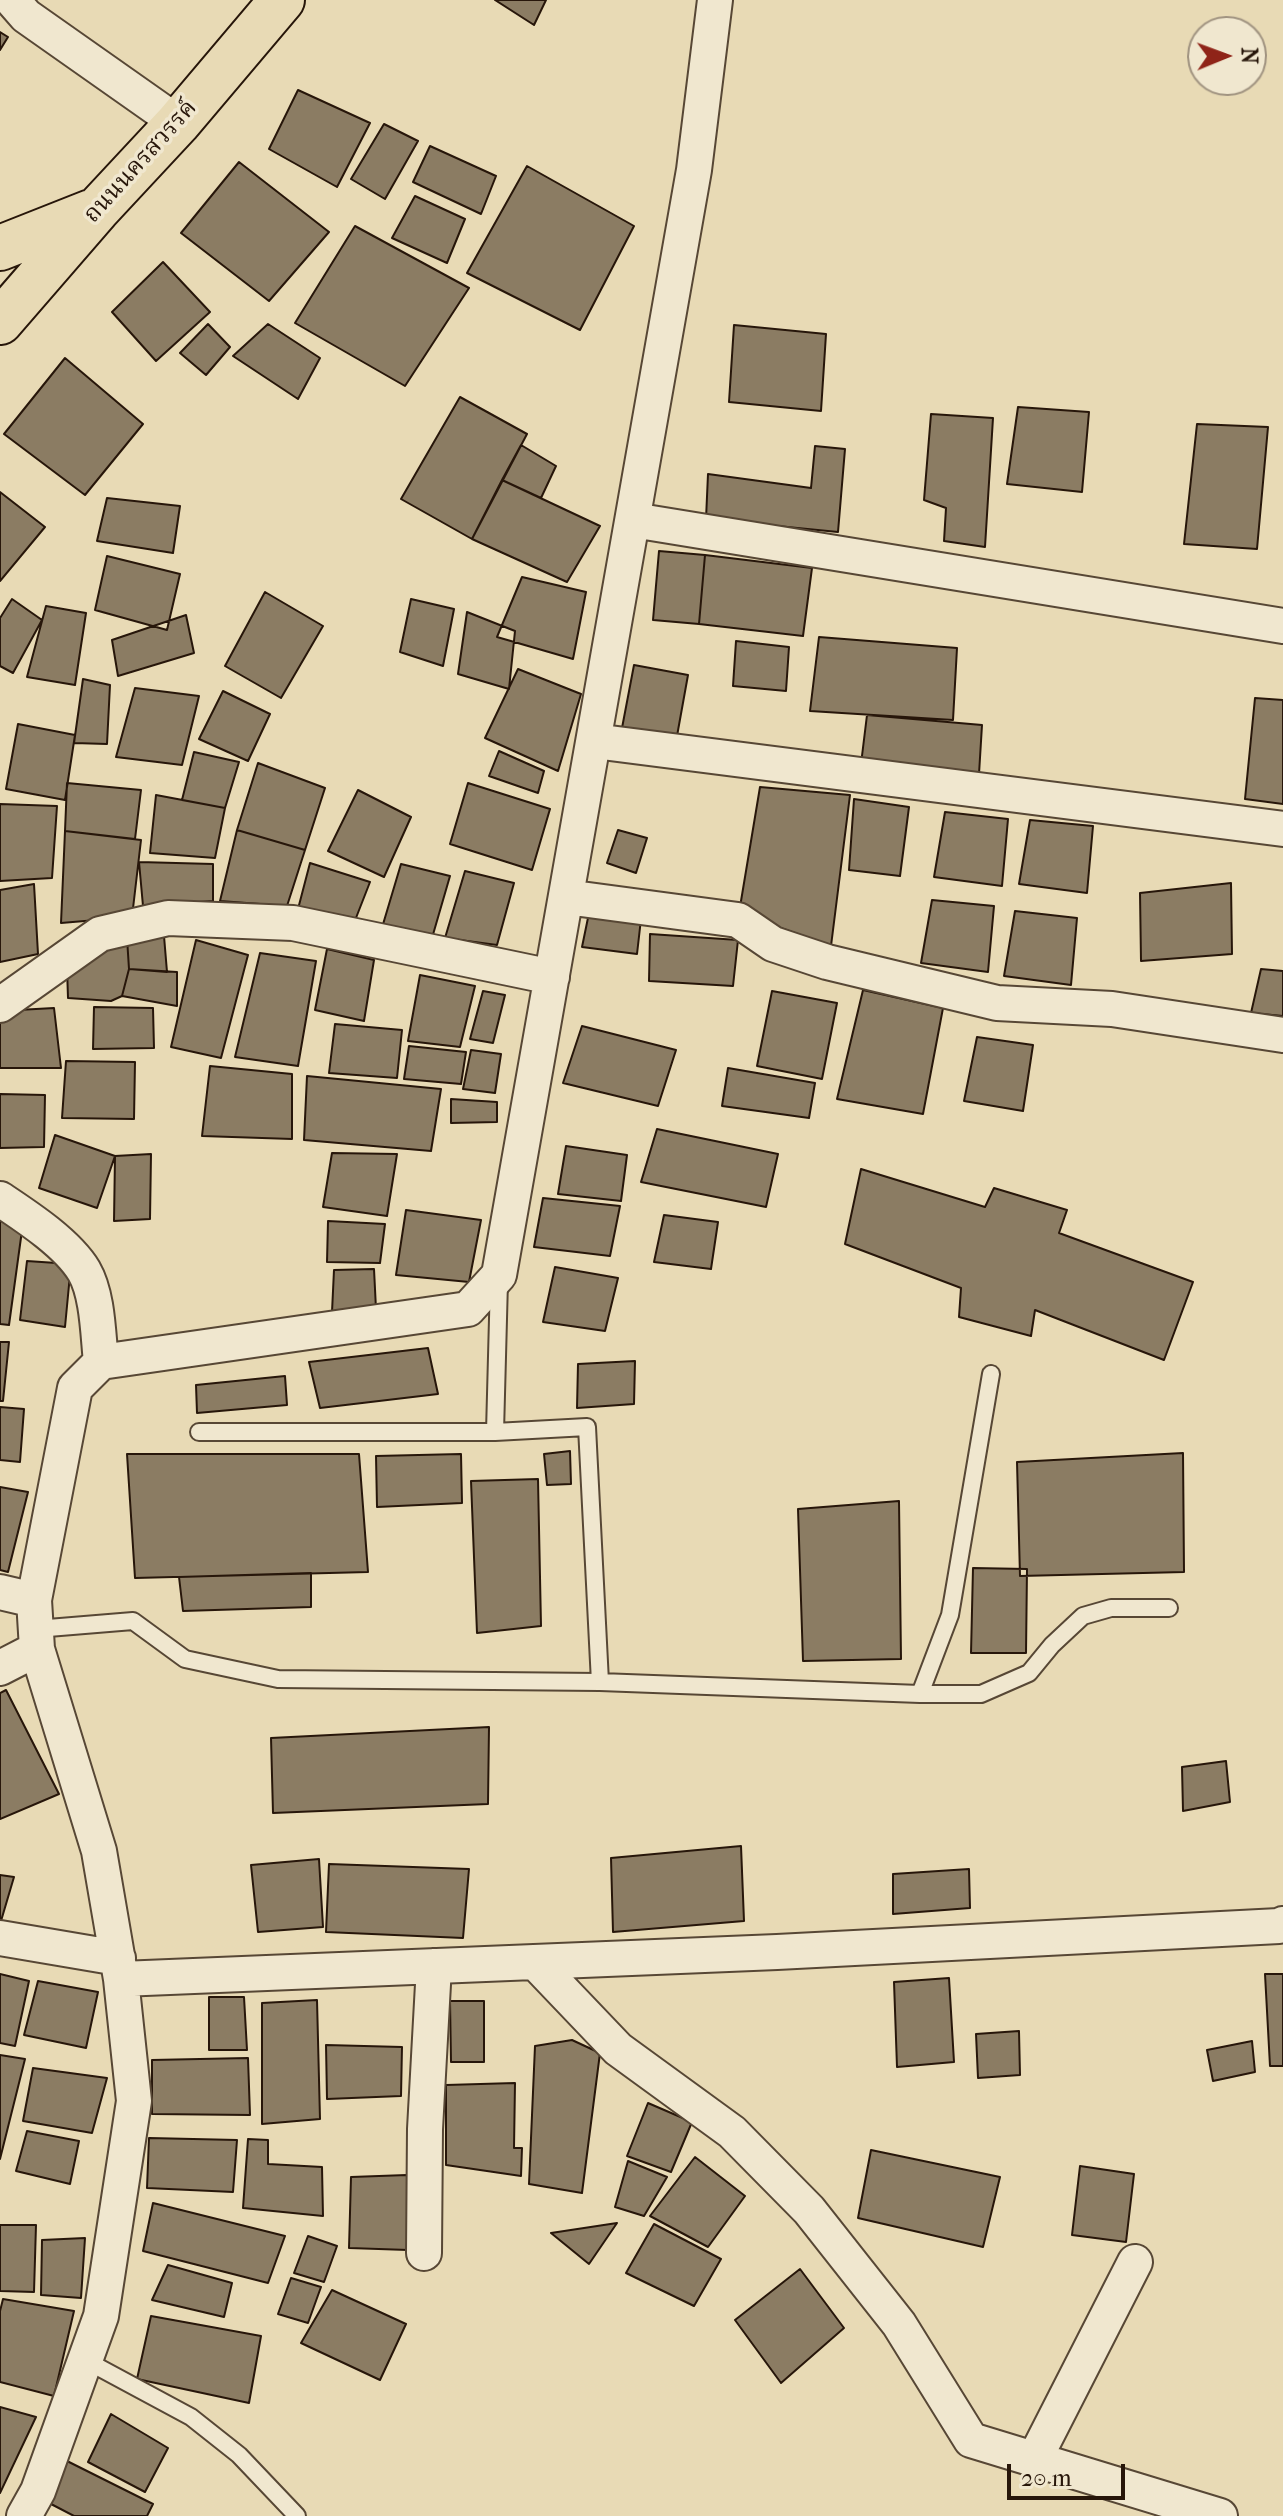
<!DOCTYPE html>
<meta charset="utf-8">
<style>
body{margin:0}
#map{position:relative;width:1283px;height:2516px;overflow:hidden;background:#e8dab5;font-family:"IM FELL French Canon",serif}
canvas{display:block}
.north{position:absolute;left:1187px;top:16px;width:80px;height:80px;box-sizing:border-box;background:#f0e7cf;border:2px solid #a09380;border-radius:50%;rotate:89deg;font-size:22px;font-weight:700;line-height:32px;text-align:center;color:#27160a}
.north::after{content:'';display:block;margin:auto;width:28px;height:36px;background:#8f2418;clip-path:polygon(50% 0,100% 100%,50% 72%,0 100%)}
.scale{position:absolute;left:1007px;top:2464px;width:118px;height:36px;box-sizing:border-box;border:4px solid #27160a;border-top:0;padding-left:10px;font-size:24px;line-height:28px;white-space:nowrap;color:#27160a;-webkit-text-stroke:6px #f0e7cf;paint-order:stroke}
</style>
<div id="map">
<canvas width="1283" height="2516"></canvas>
<div class="north">N</div>
<div class="scale">20 m</div>
</div>
<script>
const c = document.querySelector('canvas').getContext('2d');
c.lineJoin = 'round';
function paint(path, color) { c.fillStyle = color; c.fill(path, 'evenodd'); }
function stroke(path, color, width, dash) { c.strokeStyle = color; c.lineWidth = width; c.lineCap = dash ? 'butt' : 'round'; c.setLineDash(dash || []); c.stroke(path); }
function drawText(font, color, halo, rows, align = 'center') {
  c.font = font + ' "IM FELL French Canon","Noto Serif Thai",serif'; c.lineWidth = 7; c.setLineDash([]); c.textBaseline = 'middle'; c.strokeStyle = halo; c.fillStyle = color; for (const [text, x, y, turn = 0] of rows) {
    c.save(); c.translate(x, y); c.rotate((+turn || 0) * Math.PI / 180); c.textAlign = isNaN(turn) ? turn : align; if (halo) c.strokeText(text, 0, 0); c.fillText(text, 0, 0); c.restore();
  }
}
const building = new Path2D(`
 M495 0H546L534 25Z
 M0 32 8 37 0 50Z
 M298 90 370 123 337 187 269 149Z
 M384 124 418 141 385 199 351 179Z
 M430 146 496 176 481 214 413 182Z
 M239 162 329 232 269 301 181 233Z
 M527 166 634 226 580 330 467 273Z
 M415 196 465 219 447 263 392 238Z
 M355 226 469 288 405 386 295 323Z
 M163 262 210 312 156 361 112 312Z
 M208 324 230 347 206 375 180 353Z
 M268 324 320 358 298 399 233 356Z
 M734 325 826 334 821 411 729 402Z
 M65 358 143 424 85 495 4 434Z
 M460 397 527 434 472 539 401 499Z
 M1018 407 1089 412 1082 492 1007 484Z
 M931 414 993 418 985 547 944 541 946 508 924 500Z
 M1197 424 1268 427 1257 549 1184 544Z
 M521 445 556 466 541 498 502 480Z
 M815 446 845 449 838 532 706 519 708 474 811 488Z
 M502 480 600 526 567 582 472 539Z
 M0 492 45 527 0 581Z
 M107 498 180 506 173 553 97 541Z
 M659 551 705 555 699 624 653 620Z
 M705 555 812 568 803 636 699 624Z
 M107 556 180 574 167 630 95 610Z
 M522 577 586 592 573 659 497 637Z
 M265 592 323 626 281 698 225 666Z
 M12 599 42 620 13 673 0 666V618Z
 M411 599 454 609 443 666 400 652Z
 M46 606 86 613 75 685 27 677Z
 M467 612 515 631 509 689 458 674Z
 M186 615 194 653 118 676 112 640Z
 M819 637 957 648 953 720 810 711Z
 M736 641 789 647 786 691 733 686Z
 M634 665 688 675 677 736 622 728Z
 M518 669 581 694 558 771 485 738Z
 M83 679 110 685 107 744 74 743Z
 M135 688 199 696 182 765 116 757Z
 M223 691 270 714 248 761 199 739Z
 M1255 698 1283 700V804L1245 799Z
 M867 715 982 725 979 774 861 764Z
 M18 724 75 735 65 800 6 789Z
 M499 751 544 771 538 793 489 776Z
 M194 752 239 762 225 808 182 800Z
 M258 763 325 788 305 850 237 830Z
 M67 783 141 790 135 839 65 831Z
 M468 783 550 809 532 870 450 844Z
 M760 787 850 795 831 946 739 913Z
 M358 790 411 817 384 877 328 851Z
 M156 795 225 808 215 858 150 853Z
 M854 799 909 807 900 876 849 870Z
 M0 804 57 806 52 878 0 881Z
 M945 812 1008 819 1002 886 934 877Z
 M1030 820 1093 826 1087 893 1019 884Z
 M237 830 305 850 287 906 220 901Z
 M618 830 647 838 636 873 607 863Z
 M65 831 141 840 132 917 61 923Z
 M139 862 213 864V901L143 906Z
 M310 863 370 882 354 923 298 909Z
 M401 864 450 876 432 938 381 931Z
 M465 871 514 883 497 945 445 938Z
 M1231 883 1232 954 1141 961 1140 893Z
 M34 884 38 954 0 962V890Z
 M932 900 994 906 988 972 921 963Z
 M1015 911 1077 918 1071 985 1004 976Z
 M589 913 641 919 637 954 582 947Z
 M650 934 738 940 733 986 649 981Z
 M164 936 167 972 129 969 127 938Z
 M127 938 129 969 122 996 111 1001 68 998 67 968Z
 M196 940 248 955 221 1058 171 1047Z
 M327 949 374 960 364 1021 315 1010Z
 M260 953 316 961 298 1066 235 1057Z
 M129 969 177 972V1006L122 996Z
 M1261 969 1283 971V1016L1251 1013Z
 M420 975 475 986 460 1047 408 1041Z
 M863 990 943 1008 923 1114 837 1099Z
 M483 991 505 995 493 1043 470 1039Z
 M772 991 837 1003 822 1079 757 1066Z
 M94 1007 153 1008 154 1048 93 1049Z
 M54 1008 61 1068H0V1011Z
 M335 1024 402 1030 397 1078 329 1073Z
 M582 1026 676 1050 658 1106 563 1083Z
 M977 1037 1033 1045 1023 1111 964 1101Z
 M409 1046 466 1052 461 1084 404 1079Z
 M471 1050 501 1054 495 1093 463 1089Z
 M66 1061 135 1062 134 1119 62 1118Z
 M210 1066 292 1074V1139L202 1136Z
 M728 1068 815 1083 809 1118 722 1106Z
 M307 1076 441 1089 431 1151 304 1140Z
 M0 1094 45 1095 44 1147 0 1148Z
 M451 1099 497 1102V1122L451 1123Z
 M657 1129 778 1154 766 1207 641 1182Z
 M55 1135 115 1156 97 1208 39 1188Z
 M566 1146 627 1155 621 1201 558 1194Z
 M332 1153 397 1154 387 1216 323 1207Z
 M151 1154 150 1219 114 1221 115 1156Z
 M861 1169 985 1207 994 1188 1067 1210 1059 1233 1193 1282 1164 1360 1035 1310 1031 1336 959 1317 961 1288 845 1244Z
 M543 1198 620 1206 610 1256 534 1247Z
 M406 1210 481 1220 469 1282 396 1275Z
 M664 1215 718 1222 711 1269 654 1262Z
 M0 1221 23 1223 9 1325 0 1324Z
 M328 1221 385 1224 380 1263 327 1262Z
 M27 1261 71 1264 65 1327 20 1320Z
 M555 1267 618 1278 605 1331 543 1322Z
 M374 1269 376 1309 332 1312 334 1270Z
 M0 1342H9L3 1401H0Z
 M428 1348 438 1394 320 1408 309 1362Z
 M635 1361 634 1404 577 1408 578 1364Z
 M285 1376 287 1405 197 1413 196 1385Z
 M0 1407 24 1409 20 1462 0 1460Z
 M570 1451 571 1484 547 1485 544 1454Z
 M1183 1453 1184 1572 1020 1576 1017 1462Z
 M127 1454H359L368 1572 135 1578Z
 M461 1454 462 1503 377 1507 376 1456Z
 M538 1479 541 1626 477 1633 471 1481Z
 M0 1487 28 1492 8 1572 0 1570Z
 M899 1501 901 1659 803 1661 798 1509Z
 M973 1568 1027 1569 1026 1653H971Z
 M311 1573V1607L183 1611 179 1577Z
 M6 1690 59 1794 0 1819V1693Z
 M489 1727 488 1804 273 1813 271 1738Z
 M1226 1761 1230 1802 1183 1811 1182 1767Z
 M741 1846 744 1921 613 1932 611 1858Z
 M319 1859 323 1927 258 1932 251 1865Z
 M329 1864 469 1869 463 1938 326 1932Z
 M969 1869 970 1908 893 1914V1874Z
 M0 1875 14 1877 1 1921H0Z
 M0 1974 29 1981 15 2046 0 2043Z
 M1265 1974H1283V2066H1270Z
 M949 1978 954 2062 897 2067 894 1982Z
 M38 1981 98 1992 86 2048 24 2035Z
 M209 1997H244L247 2050H209Z
 M317 2000 320 2119 262 2124V2003Z
 M450 2001H484V2062H451Z
 M1019 2031 1020 2075 978 2078 976 2034Z
 M572 2040 600 2053 582 2193 529 2184 535 2046Z
 M1252 2041 1255 2072 1213 2081 1207 2050Z
 M326 2045 402 2047 401 2096 327 2099Z
 M0 2055 25 2059 0 2159Z
 M248 2058 250 2115 152 2114V2060Z
 M33 2068 107 2078 92 2133 23 2121Z
 M515 2083 514 2148H522L521 2176 446 2165V2085Z
 M648 2103 692 2122 671 2172 627 2156Z
 M27 2131 79 2141 70 2184 16 2171Z
 M149 2138 237 2140 233 2192 147 2188Z
 M248 2139 268 2140V2164L322 2167 323 2216 243 2208Z
 M871 2150 1000 2177 983 2247 858 2218Z
 M695 2157 745 2196 708 2247 650 2216Z
 M628 2161 667 2177 644 2216 615 2207Z
 M1080 2166 1134 2174 1126 2242 1072 2235Z
 M407 2175 408 2250 349 2248 351 2177Z
 M153 2203 285 2236 268 2283 143 2251Z
 M617 2223 589 2264 551 2233Z
 M654 2224 721 2259 694 2306 626 2273Z
 M0 2225H36L34 2292 0 2291Z
 M308 2236 337 2246 324 2282 294 2273Z
 M85 2238 81 2298 41 2295 42 2240Z
 M168 2265 232 2283 224 2317 152 2300Z
 M800 2269 844 2328 781 2383 735 2320Z
 M291 2278 321 2287 308 2323 278 2314Z
 M332 2290 406 2324 380 2380 301 2343Z
 M3 2299 74 2311 54 2396 0 2382V2311Z
 M151 2316 261 2336 249 2403 137 2379Z
 M0 2407 36 2417 0 2493Z
 M111 2414 168 2448 145 2492 88 2462Z
 M67 2461 153 2504 147 2516H74L51 2504Z`);
const service = new Path2D(`
 M499 1281 495 1432 587 1427 600 1682
 M199 1432H495
 M36 1629 133 1621 185 1659 278 1679 600 1682 920 1694H981L1029 1673 1052 1645 1083 1616 1111 1608H1169
 M920 1694 950 1615 991 1374
 M85 2360 191 2417 239 2455 297 2516`);
const minor = new Path2D(`
 M12 0 26 16 178 123
 M633 520 1283 626
 M594 741 1283 829
 M566 897 738 920 773 944 827 962 997 1003 1112 1009 1283 1035
 M0 1005 100 934 168 918 293 923 552 977
 M0 1199C27 1217 67 1243 84 1271 98 1295 98 1335 101 1362
 M0 1592 34 1600
 M0 1668 37 1649
 M0 1938 118 1958
 M535 1962 618 2049 732 2132 809 2210 899 2324 971 2440 1220 2516
 M121 1979 777 1952 1279 1926 1283 1924
 M424 2253 425 2129 434 1966
 M1034 2460 1135 2262
 M24 2516 38 2491 101 2316 134 2101 121 1979 99 1851 37 1649 34 1600 75 1388 101 1362 468 1309 499 1275 694 170 715 0`);
const primary = new Path2D(`
 M0 248 91 212
 M0 322 97 210 178 123 282 0`);
const streetNames = [
 ["ถนนนครสวรรค์",141,162,-48]
];
paint(building, '#8b7c63');
stroke(building, '#27160a', 2);
stroke(service, '#574735', 20);
stroke(minor, '#574735', 38);
stroke(primary, '#27160a', 48);
stroke(service, '#f0e7cf', 16);
stroke(minor, '#f0e7cf', 34);
stroke(primary, '#e8dab5', 44);
drawText('24px', '#27160a', '#f0e7cf', streetNames);
</script>
